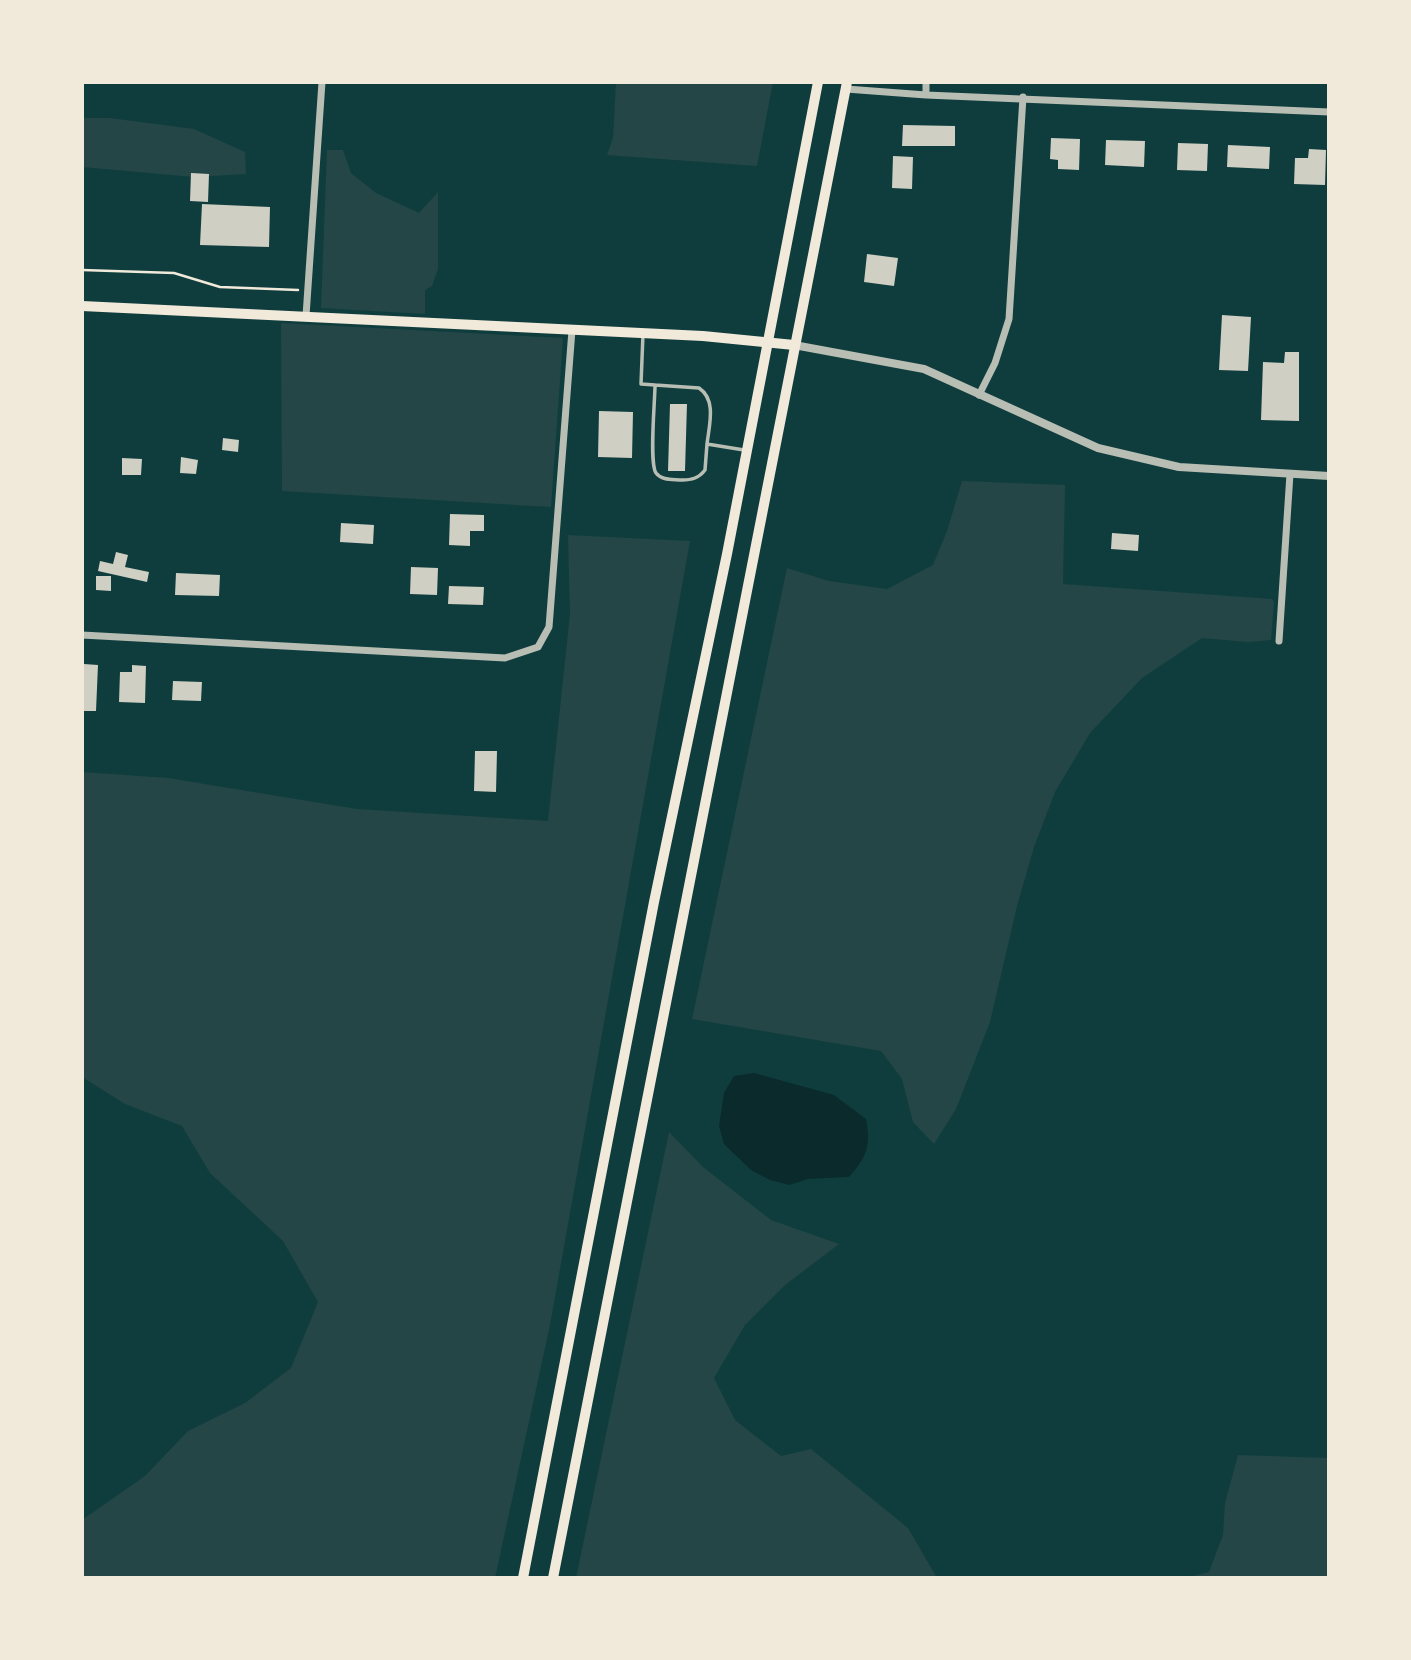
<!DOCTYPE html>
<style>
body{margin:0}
#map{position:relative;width:1411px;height:1660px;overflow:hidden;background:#0f3d3e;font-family:Rubik,sans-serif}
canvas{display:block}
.frame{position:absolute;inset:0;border:84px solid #f1e9da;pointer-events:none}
</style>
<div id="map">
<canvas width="1411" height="1660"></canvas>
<div class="frame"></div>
</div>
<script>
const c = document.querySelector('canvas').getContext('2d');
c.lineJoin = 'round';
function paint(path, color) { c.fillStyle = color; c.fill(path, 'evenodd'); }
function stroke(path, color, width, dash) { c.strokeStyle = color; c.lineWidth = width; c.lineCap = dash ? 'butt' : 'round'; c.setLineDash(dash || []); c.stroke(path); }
const green = new Path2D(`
 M616 82H773L757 166 607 155 613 138Z
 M82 118H110L194 129 245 152 246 174 194 177 82 167Z
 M327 150H343L351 173 376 193 419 213 438 192V269L432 286 425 290V314L321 308Z
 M281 323 563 338 551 507 282 491Z
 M962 481 1065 485 1063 584 1272 599 1274 602 1271 640 1248 642 1202 638 1142 678 1090 733 1055 792 1034 847 1017 906 990 1022 956 1109 934 1144 913 1122 902 1079 881 1051 692 1019 787 568 829 581 887 589 933 565 947 531Z
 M568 535 690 541 550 1325 495 1578H82V1520L145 1476 188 1431 245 1403 291 1368 318 1302 283 1241 210 1173 182 1126 125 1104 82 1077V772L168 778 357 809 548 821 570 614Z
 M669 1132 703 1167 771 1220 839 1244 785 1285 745 1325 714 1378 735 1420 781 1456 811 1449 908 1528 937 1578H576Z
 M1238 1455 1329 1458V1578H1185L1209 1572 1223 1535 1225 1503Z`);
const water = new Path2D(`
 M754 1073 834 1095 866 1119C871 1147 867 1156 849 1177L808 1179 789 1185 770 1180 751 1170 724 1144 719 1126 724 1093 734 1076Z`);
const building = new Path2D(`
 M903 125 955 126V146H902Z
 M1051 138 1080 139 1079 170 1058 169V160L1050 159Z
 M1106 140 1145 141 1144 167 1105 165Z
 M1178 143 1208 144 1207 171 1177 170Z
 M1228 145 1270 147 1269 169 1227 167Z
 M1309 149 1326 150 1325 185 1294 184 1295 158H1308Z
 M893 156 913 157 912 189 892 188Z
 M191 173 209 174 208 202 190 201Z
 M202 204 270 207 269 247 200 245Z
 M867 254 898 258 894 286 864 282Z
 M1222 315 1251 317 1248 371 1219 370Z
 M1285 352H1299V421L1261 420 1263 362 1284 363Z
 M670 404H687L685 471H668Z
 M599 411 633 412 632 458 598 457Z
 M223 438 239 440 238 452 222 450Z
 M181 457 198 460 196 474 180 473Z
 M122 458 142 459 141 475H122Z
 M450 514 484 515V531H470V546L449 545Z
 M341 523 374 525 373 544 340 542Z
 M1112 533 1139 535 1138 551 1111 549Z
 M116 552 128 555 125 567 149 572 147 582 98 571 100 561 113 564Z
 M411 567 438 568 437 595 410 594Z
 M176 573 220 575 219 596 175 595Z
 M96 576H111V591L96 590Z
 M449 586 484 587 483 605 448 604Z
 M84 664 98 665 96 711H82Z
 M132 665 146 666 145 703 119 702 120 672H132Z
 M173 681 202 682 201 701 172 700Z
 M475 751H497L496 792 474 791Z`);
const path = new Path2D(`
 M82 270 174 273 220 287 298 290`);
const service = new Path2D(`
 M643 334 641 384 655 385
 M707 444C709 426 717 400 699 388L655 385C655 401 649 463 656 473 662 481 673 479 682 480 692 480 699 478 705 470L707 444 744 450`);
const minor = new Path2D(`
 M846 89 926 95 1329 112
 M926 95V82
 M306 316 322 82
 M979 395 995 363 1009 319 1023 97
 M82 635 505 658 538 647 549 627 572 330
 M1279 641 1290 474`);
const tertiary = new Path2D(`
 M794 345 924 369 1098 448 1179 467 1329 476`);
const secondary = new Path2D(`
 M82 306 703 336 794 345`);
const trunk = new Path2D(`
 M523 1578 654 902 727 554 818 82
 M553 1578 847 82`);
paint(green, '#244646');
paint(water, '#0a2a2b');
paint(building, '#cfcfc3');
stroke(path, '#f1e9da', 2.5);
stroke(service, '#b8beb3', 3.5);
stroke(minor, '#b8beb3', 7);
stroke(tertiary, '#b8beb3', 8);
stroke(secondary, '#f1e9da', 10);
stroke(trunk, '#f1e9da', 10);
</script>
